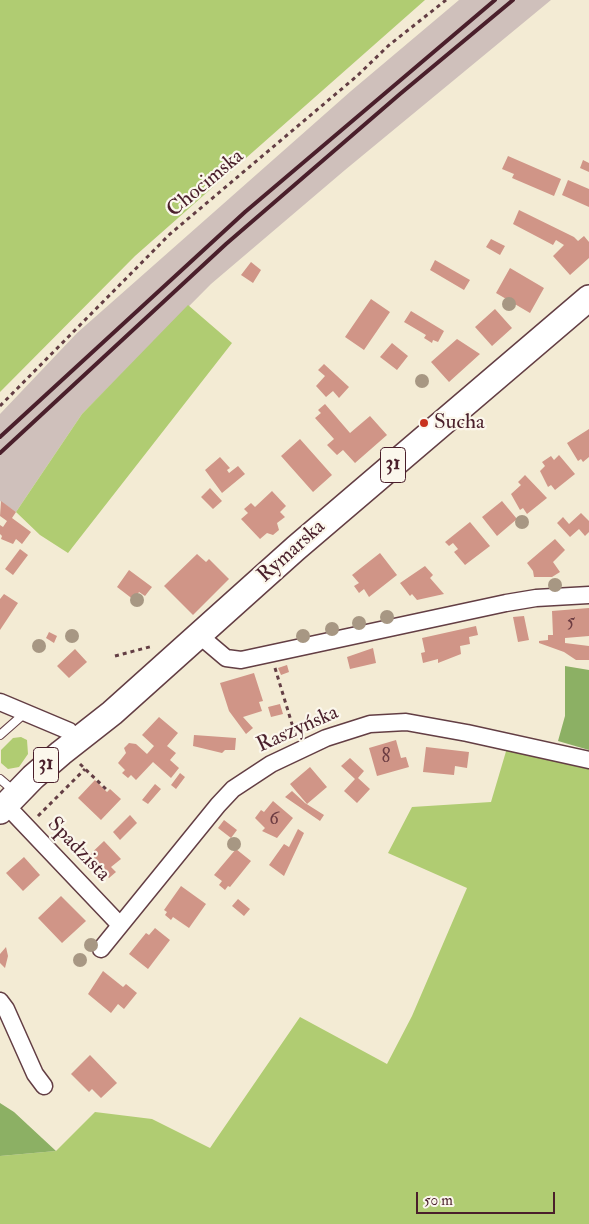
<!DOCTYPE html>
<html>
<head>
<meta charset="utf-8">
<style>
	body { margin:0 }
	#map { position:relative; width:589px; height:1224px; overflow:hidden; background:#f3ebd4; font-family:"IM FELL Double Pica",serif }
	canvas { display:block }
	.scale { position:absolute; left:416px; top:1192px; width:139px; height:22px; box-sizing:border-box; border:2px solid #4a1f2b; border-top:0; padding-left:6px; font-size:15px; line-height:18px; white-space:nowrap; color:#4a1f2b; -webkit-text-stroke:4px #fbf7ec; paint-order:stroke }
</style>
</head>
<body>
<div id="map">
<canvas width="589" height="1224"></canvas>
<div class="scale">50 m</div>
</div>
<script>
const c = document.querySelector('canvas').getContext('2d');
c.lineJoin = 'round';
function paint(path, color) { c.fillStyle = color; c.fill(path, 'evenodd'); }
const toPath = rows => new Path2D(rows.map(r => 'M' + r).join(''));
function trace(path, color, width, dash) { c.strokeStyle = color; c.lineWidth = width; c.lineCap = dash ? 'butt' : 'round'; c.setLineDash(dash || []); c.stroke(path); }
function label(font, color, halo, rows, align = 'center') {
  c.font = font + ' "IM FELL Double Pica",serif'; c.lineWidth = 4.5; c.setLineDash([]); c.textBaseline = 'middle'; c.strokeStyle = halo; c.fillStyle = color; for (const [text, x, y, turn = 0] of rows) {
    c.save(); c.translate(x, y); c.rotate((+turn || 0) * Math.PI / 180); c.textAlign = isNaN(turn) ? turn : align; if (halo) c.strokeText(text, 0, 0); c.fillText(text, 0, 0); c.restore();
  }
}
const industrial = toPath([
	[459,0,551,0,345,170,211,284,82,414,16,512,0,501,0,414,77,333,351,91]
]);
const green = toPath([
	[0,0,425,0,135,256,0,392],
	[188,305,232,343,68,553,40,535,16,512,82,414],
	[21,737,27,740,28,754,19,767,8,769,1,763,1,750,13,738],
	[507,748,589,767,589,1224,0,1224,0,1156,56,1151,95,1112,152,1119,210,1148,300,1017,387,1064,412,1016,467,888,388,853,412,807,491,802]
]);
const forest = toPath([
	[565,666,589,670,589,750,558,741,565,716],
	[0,1103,14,1112,56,1151,0,1156]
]);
const building = toPath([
	[508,156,561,179,554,196,512,178,514,174,502,169],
	[583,160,589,163,589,172,580,168],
	[568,180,589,189,589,207,562,195],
	[519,210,574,237,578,241,584,236,589,242,589,258,570,275,553,256,564,245,556,240,553,245,513,224],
	[491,239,505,246,500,255,486,247],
	[435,260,470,280,464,290,430,270],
	[251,262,261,270,253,283,241,275],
	[510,268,544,288,530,313,496,293],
	[371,299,390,312,364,350,345,337],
	[495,309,512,328,492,346,475,327],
	[411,311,444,331,438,342,433,340,432,343,424,338,426,335,404,322],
	[457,339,480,354,449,382,431,362],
	[392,343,408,356,397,370,380,357],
	[324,364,349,387,339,398,333,391,326,397,316,386,325,376,318,370],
	[325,404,350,433,370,416,387,435,355,463,343,450,337,455,327,445,334,439,315,418,321,413,318,410],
	[589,429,589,457,583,462,581,459,578,461,567,443],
	[300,439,332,475,313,492,281,456],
	[559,455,575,474,555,490,551,485,548,487,540,471,545,466,542,462,551,456,554,460],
	[220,457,230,468,227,470,229,473,238,466,245,474,222,493,205,470],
	[525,475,547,498,527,514,523,508,520,510,511,494,521,485,518,482],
	[210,488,222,501,213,509,201,497],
	[272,491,286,506,280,512,285,517,277,523,279,530,273,535,267,533,260,539,241,519,248,513,244,509,251,503,255,507],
	[1,501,16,512,12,518,31,532,22,544,16,539,13,544,1,539,2,536,0,534,0,525,3,527,7,521,0,516],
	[502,501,517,519,497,536,482,517],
	[581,513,589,521,589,532,585,536,579,529,570,537,557,523,563,517,569,524],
	[470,522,490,546,465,565,454,552,458,549,453,543,449,546,445,542],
	[555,539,565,550,553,562,560,572,552,577,534,577,533,571,527,563],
	[20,549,28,555,13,575,5,569],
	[380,553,397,575,369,597,364,589,359,593,354,586,359,583,352,575],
	[197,554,206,562,209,559,229,579,193,615,164,586],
	[425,566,433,575,430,578,444,594,417,600,412,594,410,596,400,583],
	[129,570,152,587,145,596,139,592,134,600,117,587],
	[4,594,18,603,0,630,0,599],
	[589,608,589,636,565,638,565,643,589,646,589,660,576,660,564,652,539,643,539,641,548,640,548,635,553,635,552,611],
	[524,616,529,640,518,642,513,617],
	[476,626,478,635,469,637,470,644,460,646,461,654,438,663,438,659,423,663,421,653,425,652,422,638],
	[49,632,57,636,54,643,46,638],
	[373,648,376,663,350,669,347,657],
	[75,649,87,662,69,678,57,666],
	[287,665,289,672,281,675,278,668],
	[254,673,263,701,259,702,262,711,243,717,253,728,246,734,229,711,220,683],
	[280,704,283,714,271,717,268,707],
	[159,717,178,733,167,746,176,753,170,760,179,768,171,778,153,762,136,780,131,775,128,778,122,773,125,770,118,763,126,753,124,748,129,743,136,744,147,754,154,746,142,735],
	[194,735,236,738,235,750,225,750,222,753,193,746],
	[396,740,401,758,406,757,409,767,377,776,369,748],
	[426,747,469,752,467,768,455,766,454,775,423,772],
	[350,758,364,771,358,778,370,789,357,803,344,791,355,779,341,766],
	[310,767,327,787,307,804,290,784],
	[180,773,185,777,176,789,171,785],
	[95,780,107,792,110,789,121,799,101,820,78,798],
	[155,784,161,789,148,804,142,800],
	[292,791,305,803,324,815,320,821,285,797],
	[273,801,293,818,277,838,262,831,265,828,255,818,261,810,264,812],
	[130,815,137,823,120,840,113,832],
	[224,820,237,830,231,838,218,828],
	[298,829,304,833,284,876,269,865,284,844,289,847],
	[104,841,121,859,111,867,116,872,109,878,105,874,100,878,83,861],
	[236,849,251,861,230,887,228,886,225,890,219,885,222,881,214,875],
	[24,857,40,875,23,891,6,873],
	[181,886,206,904,189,928,173,917,171,920,165,915,167,912,164,910],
	[61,896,86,921,62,943,38,918],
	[238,899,250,909,244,916,232,906],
	[155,928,170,940,148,969,129,954,146,933,149,935],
	[6,947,8,956,5,968,0,963,0,954],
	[103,971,123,987,126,984,137,993,124,1009,118,1004,111,1013,88,994],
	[90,1055,117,1083,101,1098,92,1089,89,1092,71,1074]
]);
const path = toPath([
	[0,406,170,234,357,76,388,46,446,0],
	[115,656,153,646],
	[275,668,295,734],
	[80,764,108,791],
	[38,816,85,769]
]);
const lane = toPath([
	[0,735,25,713],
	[0,779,14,791]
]);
const street = toPath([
	[200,636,226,658,241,660,506,603,536,598,589,595],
	[0,702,69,731,77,740],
	[6,805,120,925],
	[101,949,218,805,233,789,271,764,326,738,370,724,406,722,467,733,589,760],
	[0,1001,6,1009,35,1074,44,1086]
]);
const primary = toPath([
	[0,811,33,777,61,753,112,713,296,548,589,298]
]);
const rail = toPath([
	[0,437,245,212,495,0],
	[0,453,226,244,400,94,513,0]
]);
const trees = [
	[509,304],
	[422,381],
	[522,522],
	[555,585],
	[137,600],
	[387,617],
	[359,623],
	[332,629],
	[72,636],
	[303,636],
	[39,646],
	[234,844],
	[91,945],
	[80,960]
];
const markers = [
	[424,423,5,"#c8321e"]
];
const numberNames = [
	["5",571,623],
	["8",386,758],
	["6",274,820]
];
const shields = [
	[393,465,25],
	[46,765,25]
];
const shieldNames = [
	["31",393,465],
	["31",46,765]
];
const streetNames = [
	["Chocimska",206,184,-40],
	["Rymarska",292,552,-42],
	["Raszyńska",298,730,-24],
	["Spadzista",78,850,46]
];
const poiNames = [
	["Sucha",434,423]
];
paint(industrial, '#cfc0bb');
paint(green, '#b0cc72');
paint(forest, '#8cb064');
paint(building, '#d09587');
trace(lane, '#633e44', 10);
trace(street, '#633e44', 19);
trace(primary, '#633e44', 28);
trace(path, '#633e44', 3, [4, 4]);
trace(lane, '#fff', 8);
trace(street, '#fff', 16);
trace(primary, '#fff', 25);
trace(rail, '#4a1f2b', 4);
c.fillStyle = '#a79783';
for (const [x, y] of trees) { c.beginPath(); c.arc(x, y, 7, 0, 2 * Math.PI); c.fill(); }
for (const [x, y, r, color] of markers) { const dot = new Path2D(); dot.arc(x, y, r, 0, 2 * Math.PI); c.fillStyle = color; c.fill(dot); trace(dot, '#fbf7ec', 2); }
label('19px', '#6c3c42', null, numberNames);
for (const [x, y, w] of shields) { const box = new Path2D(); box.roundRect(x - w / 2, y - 17.5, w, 35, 4); c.fillStyle = '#fbf7ec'; c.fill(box); trace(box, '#4a1f2b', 1); }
label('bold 20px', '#4a1f2b', null, shieldNames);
label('21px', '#4a1f2b', '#fbf7ec', streetNames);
label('21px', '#4a1f2b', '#fbf7ec', poiNames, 'left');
</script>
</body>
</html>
